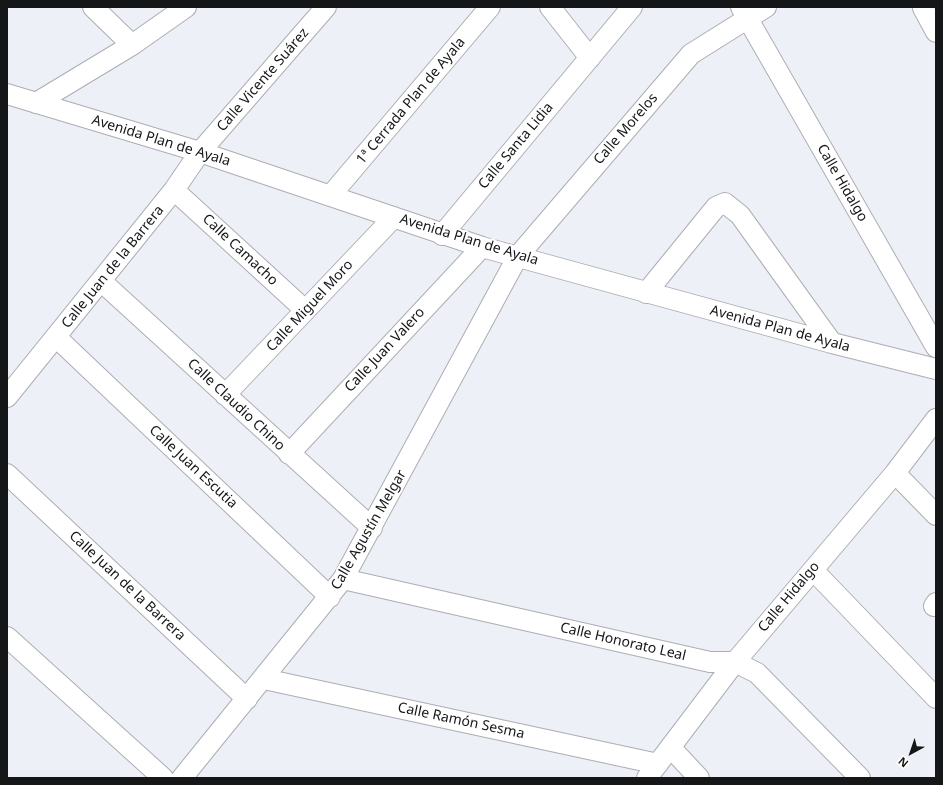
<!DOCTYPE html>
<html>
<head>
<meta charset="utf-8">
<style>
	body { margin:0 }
	#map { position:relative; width:943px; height:785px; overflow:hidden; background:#eef0f7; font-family:"Noto Sans",sans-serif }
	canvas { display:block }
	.frame { position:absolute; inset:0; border:8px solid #151618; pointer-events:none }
	.north { position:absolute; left:891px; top:733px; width:40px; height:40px; -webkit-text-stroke:3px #fff; paint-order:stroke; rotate:220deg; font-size:11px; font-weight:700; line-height:16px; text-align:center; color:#151618 }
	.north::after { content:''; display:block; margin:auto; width:14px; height:18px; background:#151618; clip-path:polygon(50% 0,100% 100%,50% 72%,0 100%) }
</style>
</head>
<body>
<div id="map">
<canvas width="943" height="785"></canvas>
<div class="frame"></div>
<div class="north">N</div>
</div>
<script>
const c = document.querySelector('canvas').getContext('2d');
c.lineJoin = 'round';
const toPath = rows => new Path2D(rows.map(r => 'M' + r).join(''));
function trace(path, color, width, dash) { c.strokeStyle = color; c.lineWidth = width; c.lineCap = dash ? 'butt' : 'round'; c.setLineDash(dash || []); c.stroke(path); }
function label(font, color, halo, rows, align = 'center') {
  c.font = font + ' "Noto Sans",sans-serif'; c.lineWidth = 4; c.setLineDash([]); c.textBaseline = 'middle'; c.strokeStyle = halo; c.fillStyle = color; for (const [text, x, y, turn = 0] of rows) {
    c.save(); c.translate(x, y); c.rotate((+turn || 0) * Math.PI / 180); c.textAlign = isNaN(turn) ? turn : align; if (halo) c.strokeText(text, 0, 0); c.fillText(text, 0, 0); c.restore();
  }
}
const street = toPath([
	[93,7,132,45],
	[550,7,590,58],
	[741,7,936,347],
	[923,8,936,32],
	[7,94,200,152,482,247,832,343,936,369],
	[36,103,132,45,186,7],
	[174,190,305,310],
	[331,195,490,7],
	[442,235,632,7],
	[101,281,372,528],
	[646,293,716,207,725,203,740,215,832,343],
	[56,337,330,597],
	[225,395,394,217],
	[7,397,174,190,200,152,326,7],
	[289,454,482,247],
	[895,473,936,515],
	[7,474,247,699],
	[813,570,936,698],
	[343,579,710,662,735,662,757,673,860,778],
	[934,606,936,603],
	[7,637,163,778],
	[264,679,658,764],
	[671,748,699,778],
	[182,778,343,579,518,256,691,54,766,7],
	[647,778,735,662,895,473,936,419]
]);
const streetNames = [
	["Calle Vicente Suárez",263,80,-49],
	["1ª Cerrada Plan de Ayala",411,101,-50],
	["Calle Morelos",626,129,-49],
	["Avenida Plan de Ayala",161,141,17],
	["Calle Santa Lidia",516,146,-50],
	["Calle Hidalgo",842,183,60],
	["Avenida Plan de Ayala",469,240,17],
	["Calle Camacho",240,250,43],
	["Calle Juan de la Barrera",113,267,-51],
	["Calle Miguel Moro",310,306,-47],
	["Avenida Plan de Ayala",780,329,15],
	["Calle Juan Valero",385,350,-47],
	["Calle Claudio Chino",236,405,43],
	["Calle Juan Escutia",193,467,43],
	["Calle Agustín Melgar",369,530,-60],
	["Calle Juan de la Barrera",127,586,43],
	["Calle Hidalgo",789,597,-50],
	["Calle Honorato Leal",623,642,13],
	["Calle Ramón Sesma",461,721,12]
];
trace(street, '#acaeb4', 22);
trace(street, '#fff', 20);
label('14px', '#151618', '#fff', streetNames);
</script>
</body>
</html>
